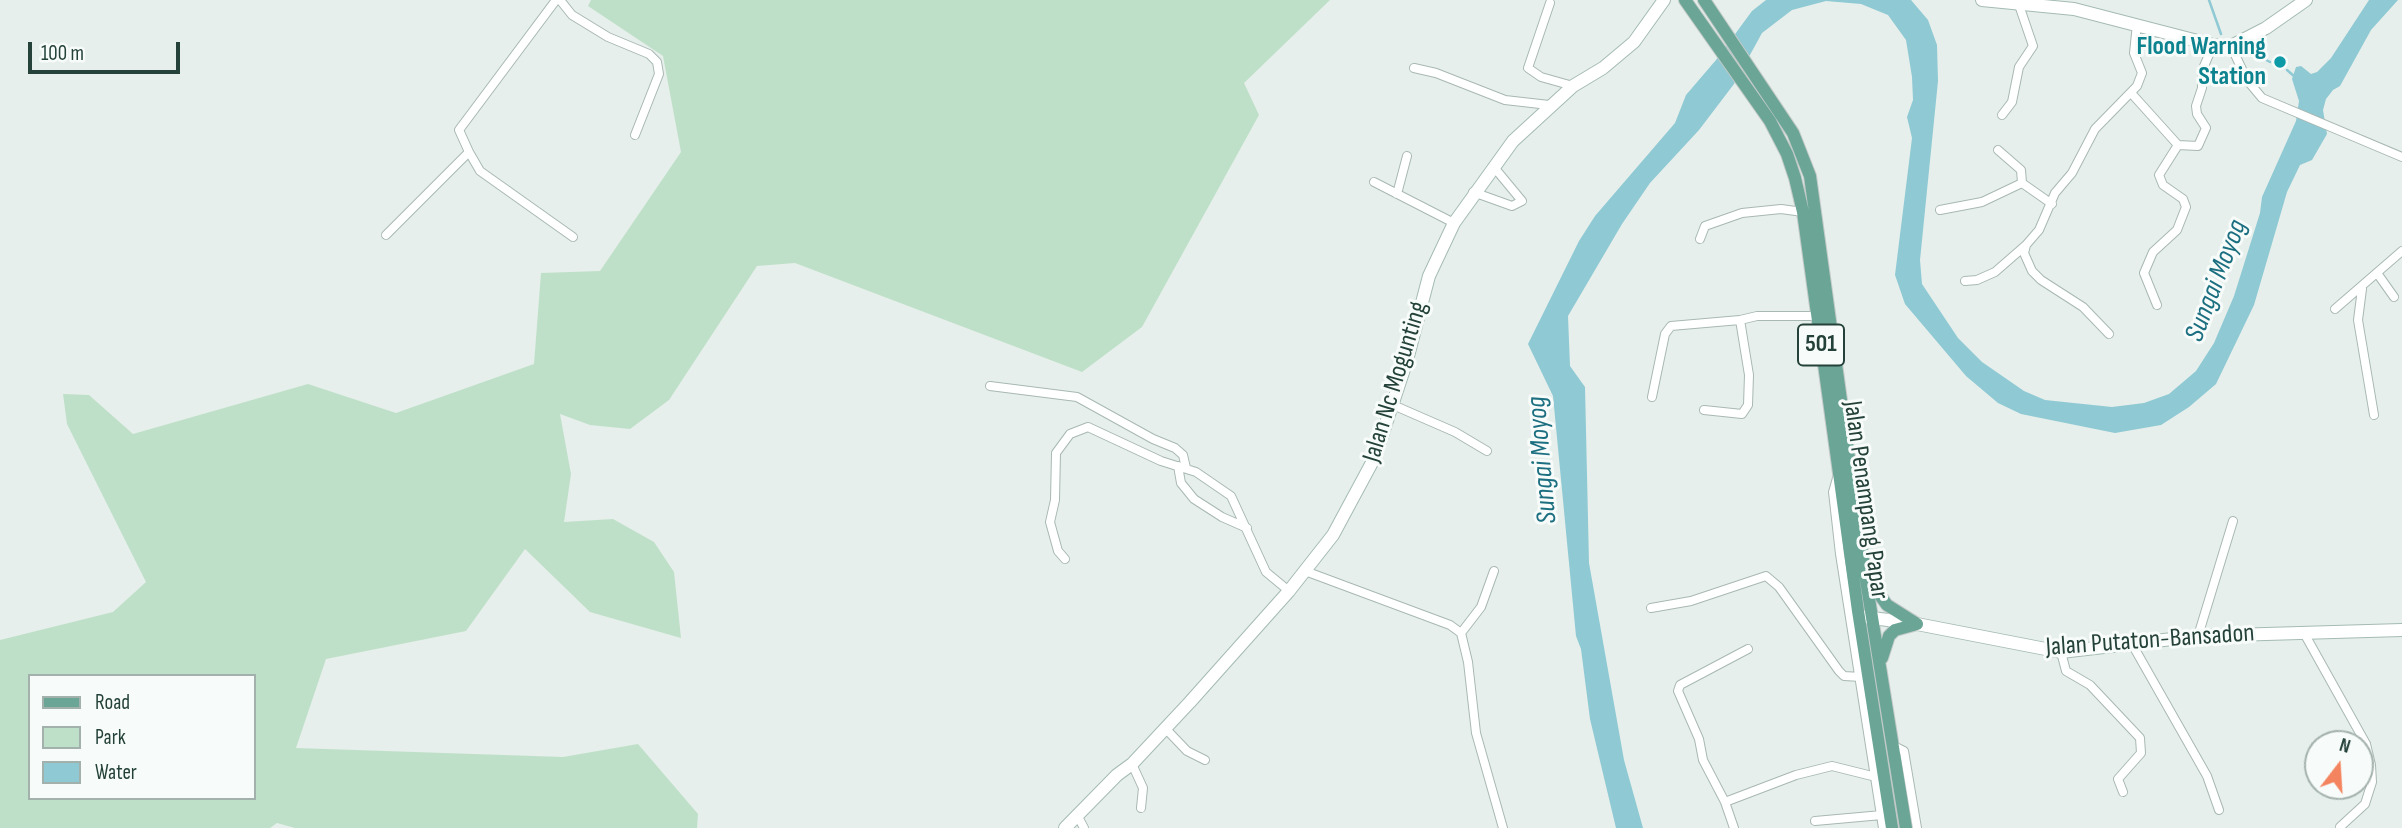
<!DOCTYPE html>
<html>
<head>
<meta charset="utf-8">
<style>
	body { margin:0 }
	#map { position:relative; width:2402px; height:828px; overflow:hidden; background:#e6efeb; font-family:"Sofia Sans Condensed",sans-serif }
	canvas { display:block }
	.legend { position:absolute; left:28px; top:674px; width:228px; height:126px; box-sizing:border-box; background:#f7fbf9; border:2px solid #a3b1ad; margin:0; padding:9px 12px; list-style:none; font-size:21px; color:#24423a }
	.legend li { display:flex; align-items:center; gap:14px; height:35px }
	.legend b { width:35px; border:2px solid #a3b1ad }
	.north { position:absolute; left:2304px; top:730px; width:70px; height:70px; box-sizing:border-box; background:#f7fbf9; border:2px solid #a3b1ad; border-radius:50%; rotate:17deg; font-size:19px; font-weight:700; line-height:28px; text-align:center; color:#24423a }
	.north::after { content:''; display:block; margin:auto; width:24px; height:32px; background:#f4845f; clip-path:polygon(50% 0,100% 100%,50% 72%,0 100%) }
	.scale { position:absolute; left:28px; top:42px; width:152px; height:32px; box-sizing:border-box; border:4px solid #24423a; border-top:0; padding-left:9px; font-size:21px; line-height:24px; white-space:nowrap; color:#24423a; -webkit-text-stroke:5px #f7fbf9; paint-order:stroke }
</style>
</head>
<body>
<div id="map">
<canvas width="2402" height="828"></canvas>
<ul class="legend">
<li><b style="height:9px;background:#6aa596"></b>Road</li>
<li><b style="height:19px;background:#bfe0c8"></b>Park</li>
<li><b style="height:19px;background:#8ec9d4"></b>Water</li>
</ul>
<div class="north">N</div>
<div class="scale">100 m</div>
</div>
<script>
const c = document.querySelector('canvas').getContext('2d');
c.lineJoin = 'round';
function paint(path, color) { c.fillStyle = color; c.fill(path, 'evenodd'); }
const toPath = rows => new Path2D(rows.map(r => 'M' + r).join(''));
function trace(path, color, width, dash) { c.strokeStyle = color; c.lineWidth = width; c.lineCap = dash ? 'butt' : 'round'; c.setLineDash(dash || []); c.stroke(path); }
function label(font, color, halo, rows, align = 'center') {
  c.font = font + ' "Sofia Sans Condensed",sans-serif'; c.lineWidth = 6; c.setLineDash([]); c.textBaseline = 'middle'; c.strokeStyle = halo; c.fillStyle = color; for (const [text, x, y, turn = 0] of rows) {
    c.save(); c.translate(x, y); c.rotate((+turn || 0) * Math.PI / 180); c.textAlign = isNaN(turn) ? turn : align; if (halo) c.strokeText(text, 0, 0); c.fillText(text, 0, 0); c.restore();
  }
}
const green = toPath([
	[591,0,1330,0,1244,83,1259,115,1142,327,1082,372,795,263,757,266,669,400,630,429,590,425,560,414,571,474,564,522,613,519,654,542,674,572,681,638,590,612,525,549,466,631,326,659,296,748,563,757,638,744,698,814,697,828,295,828,277,823,270,828,0,828,0,640,113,612,146,582,67,424,63,394,89,395,133,434,308,384,396,413,534,364,541,273,600,271,681,152,663,56,588,6],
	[30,676,254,676,254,798,30,798]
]);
const water = toPath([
	[1766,0,1911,0,1928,20,1937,45,1938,81,1920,260,1922,284,1958,338,1982,362,2024,391,2045,400,2112,407,2144,403,2169,394,2196,371,2214,343,2234,296,2260,213,2262,197,2296,121,2299,101,2292,79,2296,67,2301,66,2311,74,2317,72,2331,58,2369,0,2398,0,2371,30,2340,86,2333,90,2326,99,2323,110,2327,134,2312,160,2300,165,2287,192,2254,305,2216,384,2189,407,2161,425,2115,433,2021,414,1998,403,1966,376,1905,304,1895,275,1912,138,1907,117,1913,100,1912,77,1906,40,1888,15,1861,4,1826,1,1792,10,1762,33,1734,84,1699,130,1650,183,1622,224,1568,316,1570,366,1585,387,1589,563,1624,760,1643,828,1616,828,1590,719,1581,649,1576,636,1553,396,1528,344,1579,241,1595,216,1675,123,1686,95,1716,60,1752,11]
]);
const stream = toPath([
	[2209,0,2221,34],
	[2247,50,2270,62],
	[2287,70,2295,77]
]);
const street = toPath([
	[560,0,572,15,608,37,649,54,657,62,659,74,635,135],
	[1550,3,1528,68,1541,77,1573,86],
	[2231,46,2247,80,2262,98,2402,157],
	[1414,68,1436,73,1505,100,1549,105],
	[2132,94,2178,145,2198,146,2206,128,2197,114,2196,106,2202,88,2202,71,2213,45],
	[2002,115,2012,102,2019,67,2033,46,2019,5],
	[1998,150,2021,170,2022,183],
	[469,152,480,171,573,237],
	[1374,182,1454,223],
	[1473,192,1512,206,1522,201,1493,166],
	[1397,194,1407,156],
	[1940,210,1982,202,2022,183,2052,204],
	[386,235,469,152,459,130,556,0],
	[1700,239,1705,226,1742,213,1781,209,1803,212],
	[2377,273,2394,297],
	[1965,281,1977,280,1995,272,2026,245],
	[2362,289,2358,320,2374,415],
	[2157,305,2144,273,2153,252,2177,230,2186,207,2183,199,2163,185,2159,175,2178,145],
	[2335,309,2402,251],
	[2109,334,2083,307,2041,280,2032,271,2024,253,2026,245,2039,230,2055,193,2072,173,2095,129,2137,86,2142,73,2134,53,2137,24],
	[990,386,1077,397,1153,439,1175,448,1183,455,1186,468],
	[1652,397,1665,334,1671,326,1740,320],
	[1393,405,1455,432,1487,451],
	[1704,410,1742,414,1748,405,1749,375,1740,320,1757,316,1817,316],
	[1178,466,1181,483,1194,499,1222,517,1247,528],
	[1837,478,1833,492,1840,554,1883,828],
	[1065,559,1058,551,1050,522,1055,500,1056,453,1070,434,1088,427,1161,461,1196,472,1231,496,1266,572,1289,591],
	[1305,571,1450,625,1461,633,1468,662,1476,733,1503,828],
	[1651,608,1691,601,1766,576,1779,587,1839,671,1844,676,1861,677],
	[1461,633,1481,607,1494,571],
	[2304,633,2366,744,2371,765,2372,782,2365,804,2340,827],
	[2198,636,2233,521],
	[2132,644,2207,776,2219,810],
	[1748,649,1680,685,1678,691,1699,739,1703,760,1725,802,1796,775,1832,766,1876,777],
	[2061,652,2066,671,2090,685,2140,738,2141,753,2118,779,2123,792],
	[1165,728,1187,751,1205,760],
	[1894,746,1904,751,1917,828],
	[1132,764,1143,788,1141,808],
	[1725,802,1734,828],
	[1077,815,1084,828],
	[1815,821,1882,815]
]);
const secondary = toPath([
	[1982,0,2074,9,2213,45,2231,46,2266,28,2306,0],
	[1858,616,1917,624,2061,652,2198,636,2402,630],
	[1065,828,1117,775,1132,764,1190,702,1289,591,1333,535,1375,457,1407,360,1429,276,1454,223,1513,141,1573,86,1603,68,1634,42,1664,0]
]);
const primary = toPath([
	[1685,0,1770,121,1787,154,1795,178,1803,212,1858,611,1892,828],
	[1704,0,1793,133,1810,176,1865,574,1906,828],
	[1869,580,1887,605,1917,624],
	[1882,658,1889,636,1895,630,1917,624]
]);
const markers = [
	[2280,62,7,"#0f9aa8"]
];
const shields = [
	[1821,345,46]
];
const shieldNames = [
	["501",1821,345]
];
const cultureNames = [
	["Flood Warning",2266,47],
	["Station",2266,77]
];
const streetNames = [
	["Jalan Nc Mogunting",1396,382,-73],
	["Jalan Penampang Papar",1865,500,82],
	["Jalan Putaton-Bansadon",2150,641,-4]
];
const waterNames = [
	["Sungai Moyog",2217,281,-69],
	["Sungai Moyog",1543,460,-95]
];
paint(green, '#bfe0c8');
paint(water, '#8ec9d4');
trace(stream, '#8ec9d4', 2.5);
trace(street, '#a8b8b2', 10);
trace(secondary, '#a4bbb3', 14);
trace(primary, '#c2cac8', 14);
trace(street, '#fff', 8);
trace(secondary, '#fff', 12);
trace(primary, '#6aa596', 12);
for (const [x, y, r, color] of markers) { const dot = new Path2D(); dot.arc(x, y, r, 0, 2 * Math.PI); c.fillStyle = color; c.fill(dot); trace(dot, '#f7fbf9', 2.5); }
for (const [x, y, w] of shields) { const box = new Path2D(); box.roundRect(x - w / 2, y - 20.5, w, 41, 5); c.fillStyle = '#f7fbf9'; c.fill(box); trace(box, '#24423a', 2); }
label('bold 24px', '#24423a', null, shieldNames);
label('bold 26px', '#0d838f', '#f7fbf9', cultureNames, 'right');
label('26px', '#24423a', '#f7fbf9', streetNames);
label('italic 28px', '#1c6f80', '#f7fbf9', waterNames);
</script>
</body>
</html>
